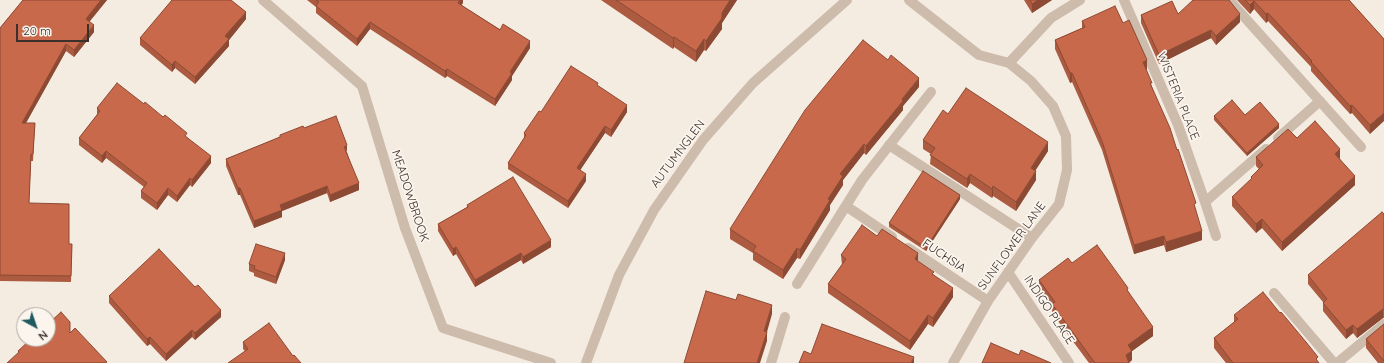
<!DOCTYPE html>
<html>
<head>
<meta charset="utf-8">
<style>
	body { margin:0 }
	#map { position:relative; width:1384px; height:363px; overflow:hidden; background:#f4ebe1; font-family:Quicksand,sans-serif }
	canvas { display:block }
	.north { position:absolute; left:16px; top:307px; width:40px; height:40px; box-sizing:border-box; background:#fbf5ee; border:1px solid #aea6a0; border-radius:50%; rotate:140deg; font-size:11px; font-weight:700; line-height:16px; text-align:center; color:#3b302b }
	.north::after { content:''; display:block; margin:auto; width:14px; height:18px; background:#1f5a5e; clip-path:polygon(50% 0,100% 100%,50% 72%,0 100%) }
	.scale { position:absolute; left:16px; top:24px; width:73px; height:18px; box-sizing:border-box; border:2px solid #3b302b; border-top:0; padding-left:5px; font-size:12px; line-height:14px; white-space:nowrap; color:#3b302b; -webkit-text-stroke:3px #fbf5ee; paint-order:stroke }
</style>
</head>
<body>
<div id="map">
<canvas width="1384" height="363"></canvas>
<div class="north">N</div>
<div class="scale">20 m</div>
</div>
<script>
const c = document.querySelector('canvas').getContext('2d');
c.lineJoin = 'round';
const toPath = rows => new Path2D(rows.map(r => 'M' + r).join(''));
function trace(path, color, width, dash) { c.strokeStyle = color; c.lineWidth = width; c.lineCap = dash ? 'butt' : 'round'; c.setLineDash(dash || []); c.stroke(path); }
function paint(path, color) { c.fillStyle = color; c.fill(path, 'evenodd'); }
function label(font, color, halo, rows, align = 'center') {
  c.font = font + ' Quicksand,sans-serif'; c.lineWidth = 3.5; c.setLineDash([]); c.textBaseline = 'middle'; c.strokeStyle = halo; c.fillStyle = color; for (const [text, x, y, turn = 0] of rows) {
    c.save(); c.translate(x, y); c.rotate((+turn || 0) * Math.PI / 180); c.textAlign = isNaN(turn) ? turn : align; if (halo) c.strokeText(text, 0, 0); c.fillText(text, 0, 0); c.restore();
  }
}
const minor = toPath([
	[263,0,362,86,405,228,443,328,551,363],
	[909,0,979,55,1009,63,1031,81,1053,106,1066,136,1067,170,1059,204,1032,238,988,301,953,363],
	[1124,0,1178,125,1205,202,1216,236],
	[1229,0,1361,147],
	[1009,63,1051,18,1080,0],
	[1278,138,1320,101],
	[889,145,1032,238],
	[1205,202,1266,149],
	[846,206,892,237],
	[908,248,988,301],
	[1008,272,1069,363],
	[797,284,862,180,931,92],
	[1274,293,1334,363],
	[586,363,619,275,654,210,703,140,753,83,847,0],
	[771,363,785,317],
	[1337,363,1384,324]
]);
const wall = toPath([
	[23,0,107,0,89,22,94,32,74,57,66,51,26,123,35,123,33,161,31,161,29,203,69,244,72,244,71,282,0,281,0,28],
	[307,0,463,0,463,3,461,5,530,48,512,76,512,80,495,106,447,76,445,78,370,29,357,46,316,13,316,7],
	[601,0,737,0,722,23,722,29,706,51,704,50,696,62,674,47,673,49],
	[1024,0,1052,0,1032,13],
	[1237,0,1349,0,1384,39,1370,134,1352,113,1350,114,1311,71,1311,67,1268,21,1266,23,1254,9,1250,14],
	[1178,14,1240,22,1216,45,1211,38,1159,64,1141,23,1141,15],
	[246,19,229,40,229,46,195,84,175,68,172,72,140,45,140,38],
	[1082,21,1123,23,1147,70,1146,70,1152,87,1196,211,1202,240,1166,252,1164,245,1134,254,1102,150,1072,82,1070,83,1055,49,1055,40,1082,28],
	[598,86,627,112,611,137,605,133,580,170,586,181,568,208,508,169,508,163,524,139,524,133,541,112],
	[919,87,903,106,903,110,866,155,864,153,843,180,843,185,830,205,830,210,800,259,797,258,783,279,753,260,753,253,730,239,730,229],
	[97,108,187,137,211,163,192,187,190,185,177,202,168,195,157,210,141,198,141,191,144,187,106,158,102,163,79,145,79,138,97,115],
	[1245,115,1279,128,1247,156,1214,120,1214,116],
	[304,128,347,152,359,190,330,202,327,193,282,211,282,217,254,228,240,195,238,195,226,166,226,159,280,137,280,135],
	[1297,138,1340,158,1340,159,1355,185,1282,251,1262,228,1256,233,1232,206,1232,197,1251,180,1251,177,1259,169,1256,166,1256,157],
	[923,140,1048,151,1035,171,1036,180,1016,211,993,196,992,198,970,183,967,188,930,164,931,154,923,149],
	[960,199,926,251,889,227,889,223],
	[467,205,551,247,523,264,521,260,475,287,456,254,453,256,438,231,438,224,467,207],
	[1384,214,1384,318,1383,318,1357,338,1353,333,1346,339,1323,311,1323,302,1308,284,1308,275],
	[877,236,918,261,934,275,953,297,933,327,928,324,910,350,828,293,828,284,842,265,841,255],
	[285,260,276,284,254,276,254,273,249,271,249,264],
	[1072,263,1128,291,1153,336,1132,351,1132,360,1129,363,1089,363,1052,313,1052,308,1039,289,1039,280],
	[109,296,221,317,195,340,192,337,166,361,150,344,147,346,109,303],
	[1234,315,1318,362,1319,363,1226,363,1214,348,1214,338,1234,322],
	[1384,324,1384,363,1378,363,1366,348,1366,339],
	[243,342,293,356,245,351,243,349]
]);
const shadedWall = toPath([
	[101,0,107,0,86,26,86,19],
	[460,0,463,0,463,3,458,10,458,3],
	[730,0,737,0,722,23,722,29,706,51,706,41,722,13],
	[1038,0,1052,0,1032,13,1032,4],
	[1254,1,1254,9,1250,14,1250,5],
	[246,12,246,19,229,40,229,46,195,84,195,77,225,36],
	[1268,13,1268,21,1266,23,1266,14],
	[1240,14,1240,22,1216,45,1216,36],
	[370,22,370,29,357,46,357,39],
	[94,25,94,32,74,57,74,50],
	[1211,30,1211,38,1159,64,1159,55],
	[674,37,674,47,673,49,673,38],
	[704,39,704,50,696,62,696,51],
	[530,41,530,48,512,76,512,80,495,106,495,99,510,72],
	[66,44,66,51,22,130,22,123],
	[1147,60,1147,70,1143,72,1143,62],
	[175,61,175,68,172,72,172,65],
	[447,69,447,76,445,78,445,71],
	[1070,73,1072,73,1072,82,1070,83],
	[919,78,919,87,903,106,903,110,866,155,866,146,902,99],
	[627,105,627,112,611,137,611,130],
	[1352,105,1352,113,1350,114,1350,106],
	[1384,113,1384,121,1370,134,1370,125],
	[1279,124,1279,128,1247,156,1247,153],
	[605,126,605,133,577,175,577,168],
	[1048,142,1048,151,1031,177,1031,168],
	[864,144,864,153,843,180,843,185,830,205,830,210,800,259,800,250,828,199,840,174],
	[347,145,347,152,344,147],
	[1340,149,1340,158,1335,163,1335,154],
	[106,151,106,158,102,163,102,156],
	[211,156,211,163,192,187,192,180],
	[1036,171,1036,180,1016,211,1016,202],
	[586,174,586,181,568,208,568,201],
	[970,174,970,183,967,188,967,179],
	[1355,176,1355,185,1282,251,1282,242],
	[190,178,190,185,177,202,177,196],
	[359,183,359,190,330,202,330,195],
	[327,186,327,193,282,211,282,217,254,228,254,221,280,205],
	[993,186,993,196,992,198,992,189],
	[168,188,168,195,157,210,157,203],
	[238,188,240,188,240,195,238,195],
	[960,195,960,199,926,251,926,248],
	[1262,219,1262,228,1256,233,1256,224],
	[1202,231,1202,240,1166,252,1166,242],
	[1164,236,1164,245,1134,254,1134,245],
	[551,240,551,247,523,264,523,257],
	[456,247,456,254,453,256,453,249],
	[797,248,797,258,783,279,783,270],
	[285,253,285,260,276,284,276,277],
	[521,253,521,260,475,287,475,280],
	[918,253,918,262,915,259],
	[953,288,953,297,933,327,933,318],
	[772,305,772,314,767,332,767,341,760,363,757,363,764,331],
	[1383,309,1383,318,1357,338,1357,329],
	[221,310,221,317,195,340,195,333],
	[928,315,928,324,910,350,910,341],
	[1353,325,1353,333,1346,339,1346,330],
	[1153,327,1153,336,1132,351,1132,360,1128,363,1126,355,1128,345],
	[192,330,192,337,166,361,166,354],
	[150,337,150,344,147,346,147,339],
	[914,357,914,363,911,363]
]);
const building = toPath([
	[23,0,101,0,86,19,94,25,74,50,66,44,22,123,35,123,33,154,31,154,29,203,69,204,69,244,72,244,71,276,0,275,0,28,23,0],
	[172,0,231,0,246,12,225,36,229,39,195,77,175,61,172,65,140,38,172,0],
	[316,0,460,0,458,3,500,30,503,24,530,41,510,72,512,73,495,99,447,69,445,71,370,22,357,39,316,6,319,2,316,0],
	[616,0,730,0,722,13,722,18,706,41,704,39,696,51,674,37,673,38,616,0],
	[1030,0,1038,0,1032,4,1030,0],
	[1193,0,1229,0,1240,14,1216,36,1211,30,1159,55,1141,15,1172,1,1178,14,1193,0],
	[1245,0,1349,0,1384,39,1384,113,1370,125,1352,105,1350,106,1311,62,1312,61,1268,13,1266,14,1254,1,1250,5,1245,0],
	[1115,6,1123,23,1129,20,1147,60,1143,62,1152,83,1150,83,1170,128,1177,150,1178,149,1196,203,1194,204,1202,231,1166,242,1164,236,1134,245,1102,141,1072,73,1070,73,1055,40,1085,27,1082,21,1115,6],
	[863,40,888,60,891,55,919,78,902,99,903,101,866,146,864,144,840,174,843,176,828,199,830,200,800,250,797,248,783,270,753,251,756,246,730,229,805,110,863,40],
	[571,66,598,83,597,85,627,105,611,130,605,126,577,168,586,174,568,201,508,163,526,135,524,133,539,111,541,112,571,66],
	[117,83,144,104,145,102,163,117,165,115,187,133,185,136,211,156,192,180,190,178,177,196,168,188,157,203,141,191,147,183,106,151,102,156,79,138,100,111,97,108,117,83],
	[966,88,1048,142,1031,168,1036,171,1016,202,993,186,992,189,970,174,967,179,930,155,935,148,923,140,943,110,948,114,966,88],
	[1232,100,1245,115,1260,102,1279,124,1247,153,1214,116,1232,100],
	[336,116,347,145,344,147,359,183,330,195,327,186,280,205,282,210,254,221,240,188,238,188,226,159,280,137,280,135,303,126,304,128,336,116],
	[1315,121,1340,149,1335,154,1355,176,1282,242,1262,219,1256,224,1232,197,1252,178,1251,177,1263,165,1256,157,1288,129,1297,138,1315,121],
	[923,171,960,195,926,248,889,223,923,171],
	[513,177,551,240,523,257,521,253,475,280,456,247,453,249,438,224,468,207,467,205,513,177],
	[1382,212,1384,214,1384,310,1383,309,1357,329,1353,325,1346,330,1323,303,1327,299,1308,275,1382,212],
	[862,225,877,236,882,229,918,253,915,259,934,272,932,274,953,288,933,318,928,315,910,341,828,284,846,259,841,255,862,225],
	[256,244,285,253,276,277,254,269,255,266,249,264,256,244],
	[1097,245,1128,288,1127,290,1153,327,1128,345,1132,351,1126,355,1129,363,1095,363,1052,304,1055,302,1039,280,1068,258,1072,263,1097,245],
	[159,249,195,287,198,285,221,310,195,333,192,330,166,354,150,337,147,339,109,296,159,249],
	[706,291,736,300,738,294,772,305,764,331,767,332,757,363,684,363,706,291],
	[1263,292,1280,313,1281,312,1306,342,1318,357,1316,359,1319,363,1233,363,1214,338,1238,319,1234,315,1263,292],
	[61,312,70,322,70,333,75,328,107,362,105,363,7,363,19,352,18,351,31,339,48,339,48,324,61,312],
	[269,323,293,356,294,355,301,363,228,363,248,349,243,342,269,323],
	[822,324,914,357,911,363,799,363,804,351,811,354,822,324],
	[1384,324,1384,361,1366,339,1384,324],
	[991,343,1019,355,1021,350,1051,363,982,363,991,343]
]);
const streetNames = [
	["WISTERIA PLACE",1178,96,68],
	["AUTUMNGLEN",678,154,-53],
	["MEADOWBROOK",410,196,72],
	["SUNFLOWER LANE",1012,246,-54],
	["FUCHSIA",944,256,34],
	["INDIGO PLACE",1049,310,56]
];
trace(minor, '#cdbbac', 10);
paint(wall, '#ac5a40');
paint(shadedWall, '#8c4a34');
paint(building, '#c8694b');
trace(building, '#8c4a34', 1);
label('12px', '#3b302b', '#fbf5ee', streetNames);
</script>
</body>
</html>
